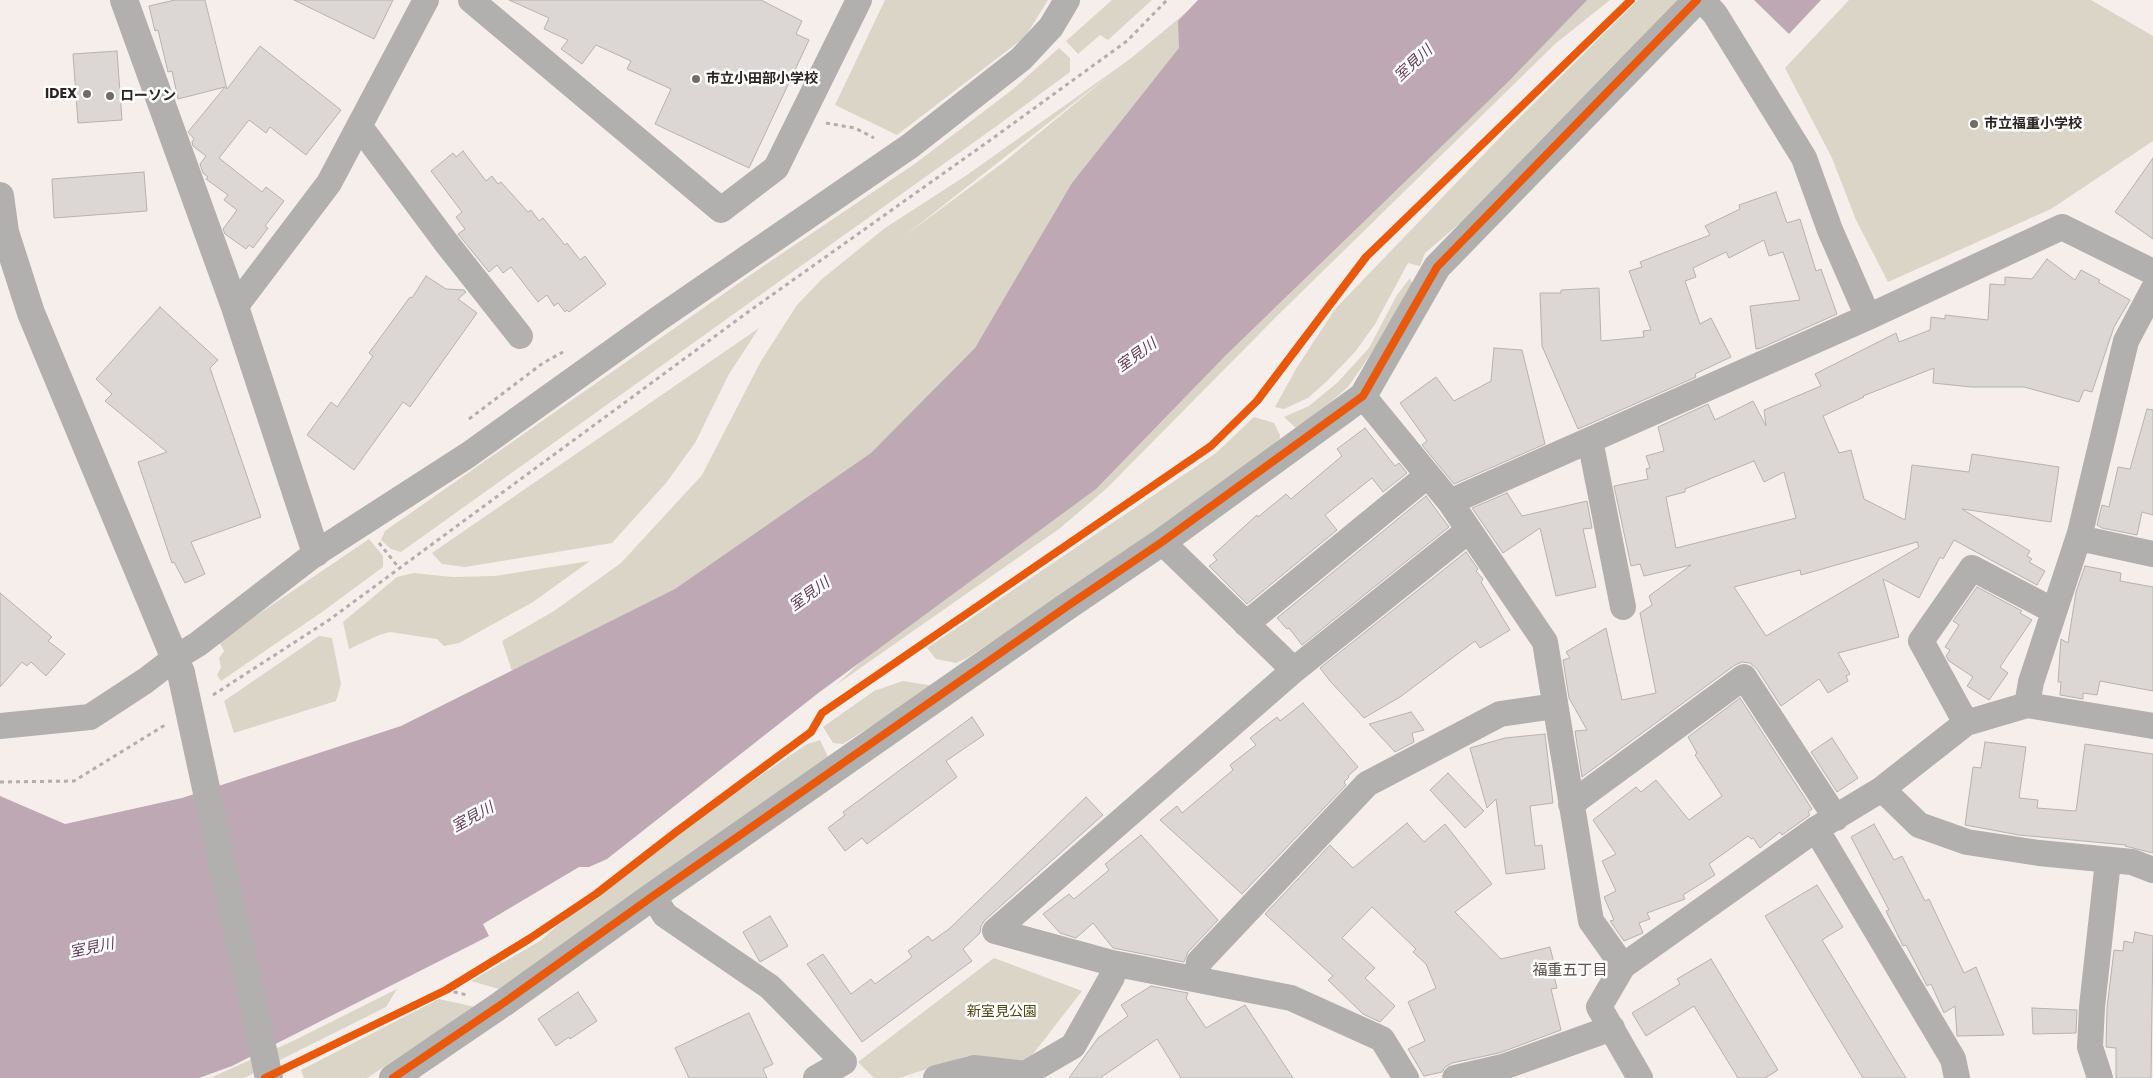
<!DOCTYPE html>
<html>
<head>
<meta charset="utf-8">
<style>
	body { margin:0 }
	canvas { display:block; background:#f5eeeb }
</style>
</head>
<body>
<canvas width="2153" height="1078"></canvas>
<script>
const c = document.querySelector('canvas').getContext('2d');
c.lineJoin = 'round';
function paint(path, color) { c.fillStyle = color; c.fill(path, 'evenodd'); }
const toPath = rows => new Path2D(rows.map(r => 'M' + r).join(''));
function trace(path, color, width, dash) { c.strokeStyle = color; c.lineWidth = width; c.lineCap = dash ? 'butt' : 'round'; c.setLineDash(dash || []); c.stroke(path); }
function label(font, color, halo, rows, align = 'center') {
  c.font = font + ' Poppins,"Noto Sans JP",sans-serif'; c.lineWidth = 5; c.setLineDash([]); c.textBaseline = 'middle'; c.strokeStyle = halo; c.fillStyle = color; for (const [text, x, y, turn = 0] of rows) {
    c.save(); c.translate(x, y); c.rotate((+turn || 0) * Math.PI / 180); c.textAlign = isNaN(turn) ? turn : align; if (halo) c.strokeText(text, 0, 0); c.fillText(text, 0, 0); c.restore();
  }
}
const green = toPath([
	[885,0,1048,0,1025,37,897,135,835,105],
	[1112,0,1152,0,1108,40,1100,35,1078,54,1066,41],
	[1201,0,1220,0,985,348,879,460,675,602,634,611,512,671,502,641,554,611,621,563,702,475,761,361,797,305,822,279,885,228,967,175,1130,59],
	[1112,73,1004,162,903,237],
	[1574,0,1610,0,1555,44,1277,316,1107,488,1059,529,836,685],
	[1638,0,1683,0,1628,57,1465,219,1425,253,1420,266,1408,263,1375,324,1355,352,1327,381,1308,398,1284,409,1275,407,1296,369,1335,309,1510,127],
	[1849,0,2091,0,2153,36,2153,141,2051,209,1888,282,1856,220,1832,158,1785,68],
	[1059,48,1070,58,1070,72,998,125,401,552,391,549,381,540,385,531,759,269,916,163,1012,90],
	[1410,278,1412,283,1373,351,1348,387,1298,430,1284,417,1309,406,1338,382,1369,348,1397,295],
	[759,328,729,374,695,443,666,483,612,543,465,567,442,564,432,553],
	[1254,417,1274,423,1280,435,1279,444,1033,615,967,658,956,663,936,659,927,648,1216,453],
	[369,539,383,556,383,567,322,612,221,681,217,675,221,667,219,658,224,651,219,641],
	[590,561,533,602,459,643,444,646,437,639,390,632,379,635,349,649,343,622,397,577,414,573,452,577,495,576],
	[319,636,332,638,341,684,336,701,234,733,224,701],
	[903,681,934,686,843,744,833,743,823,727,874,691],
	[820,740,828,757,677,862,595,923,499,989,471,981,540,941,570,915,600,897,614,881,719,804,807,744],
	[994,958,1082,991,1026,1063,967,1056,899,1078,874,1078,858,1062],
	[397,989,386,1007,244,1078,210,1078,295,1040],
	[439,999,475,1007,367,1078,304,1078,301,1070]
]);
const water = toPath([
	[1198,0,1587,0,1509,81,1225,356,1096,489,817,694,607,859,589,867,579,867,483,924,489,936,232,1066,199,1078,0,1078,0,796,65,824,182,798,401,726,675,589,871,453,975,348,1072,183,1179,48,1178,21],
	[1754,0,1821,0,1789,34]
]);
const building = toPath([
	[175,0,205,0,227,89,260,46,341,110,306,155,270,127,266,133,249,120,219,158,262,192,266,187,284,201,265,226,268,228,253,248,249,245,246,249,225,234,223,229,237,210,224,200,228,195,206,179,208,177,203,173,200,164,206,156,193,146,192,142,194,139,188,132,225,87,178,99,172,71,168,72,158,30,155,31,149,6,175,0],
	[294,0,393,0,374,39,294,0],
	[509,0,761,0,802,21,796,34,809,40,749,168,655,124,671,89,627,69,631,61,596,45,582,64,561,49,568,40,544,29,549,18,509,0],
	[117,51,122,120,78,123,73,54,117,51],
	[463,151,486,181,492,176,498,184,501,182,528,212,531,210,539,221,543,218,565,245,567,243,580,260,585,256,606,284,569,312,567,310,565,312,558,303,554,306,547,295,538,302,511,267,503,273,497,265,489,272,458,234,465,229,456,217,462,212,431,171,453,153,456,157,463,151],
	[2153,158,2153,239,2115,212,2153,158],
	[144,172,147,211,54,218,52,179,144,172],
	[1776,192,1787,223,1800,219,1816,271,1821,269,1837,314,1761,348,1756,349,1750,306,1800,300,1783,252,1769,256,1764,240,1729,258,1726,252,1693,268,1696,277,1685,281,1700,324,1711,318,1731,357,1695,374,1696,377,1578,429,1542,346,1540,293,1561,293,1561,290,1599,288,1601,341,1644,337,1643,331,1651,330,1629,271,1642,267,1640,262,1710,235,1705,226,1740,209,1739,205,1776,192],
	[2047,259,2075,280,2081,270,2100,280,2098,282,2130,300,2114,327,2092,392,2084,390,2079,402,2024,387,1971,387,1933,383,1934,368,1863,396,1864,397,1823,416,1839,453,1851,450,1864,499,1905,520,1912,465,1969,472,1972,454,2059,467,2051,522,1962,509,2030,551,2027,556,2032,559,2029,562,2045,571,2037,585,1954,540,1943,559,1940,557,1919,598,1883,579,1899,637,1838,653,1850,674,1846,676,1848,681,1828,693,1819,679,1781,706,1757,669,1750,663,1742,662,1735,665,1582,777,1575,731,1587,730,1569,698,1563,660,1570,658,1566,652,1606,628,1622,700,1656,693,1640,613,1652,605,1649,596,1691,565,1644,576,1640,564,1631,566,1614,486,1648,479,1646,469,1650,468,1646,456,1664,451,1658,427,1708,404,1715,420,1753,401,1766,426,1764,410,1821,386,1815,374,1896,333,1899,342,1930,330,1931,317,1945,319,1945,315,1988,320,1990,284,2005,285,2005,277,2032,279,2047,259],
	[1754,461,1764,482,1784,472,1796,518,1676,548,1666,497,1685,492,1685,489,1754,461],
	[1917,542,1919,547,1766,636,1734,587,1800,570,1801,575,1917,542],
	[426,276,446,289,464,290,466,292,458,299,477,313,410,407,403,402,354,470,307,435,331,402,337,407,373,356,369,353,410,297,412,298,426,276],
	[160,307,218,360,210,368,261,517,191,542,205,574,185,583,174,562,172,563,138,462,167,452,105,401,112,394,96,379,160,307],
	[1494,348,1522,350,1545,444,1454,484,1422,445,1427,441,1400,403,1436,377,1454,401,1491,381,1494,348],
	[2147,409,2153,410,2153,515,2142,512,2137,535,2102,528,2097,525,2102,505,2109,507,2118,467,2130,469,2147,409],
	[1365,428,1395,466,1399,463,1407,473,1383,492,1372,478,1325,515,1337,530,1247,604,1209,566,1217,560,1213,555,1257,515,1258,517,1286,494,1291,499,1342,456,1337,449,1365,428],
	[1507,493,1522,516,1587,501,1592,528,1583,529,1596,587,1556,596,1540,528,1503,553,1472,508,1507,493],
	[1426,496,1449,527,1302,645,1289,628,1287,629,1277,618,1426,496],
	[1466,552,1478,569,1476,571,1483,579,1481,582,1510,630,1480,648,1475,641,1400,697,1364,718,1330,681,1320,668,1466,552],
	[2085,566,2121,573,2120,581,2153,587,2153,691,2100,681,2097,695,2083,693,2083,699,2060,695,2061,682,2058,682,2061,639,2068,643,2076,592,2085,566],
	[1977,587,2022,611,2020,613,2032,620,2000,667,2008,673,1989,700,1967,686,1973,677,1949,661,1946,656,1950,650,1945,647,1959,625,1953,621,1977,587],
	[0,593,52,637,48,641,65,654,46,676,31,662,27,666,22,662,0,687,0,593],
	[1740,698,1812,809,1808,812,1810,815,1782,835,1780,832,1760,848,1753,838,1751,839,1748,836,1709,864,1715,875,1683,895,1685,899,1647,913,1650,919,1639,923,1643,933,1624,941,1610,921,1614,920,1604,897,1616,891,1602,861,1616,854,1593,820,1636,787,1641,792,1656,780,1689,820,1722,796,1695,755,1697,753,1688,737,1740,698],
	[1303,703,1358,767,1348,776,1349,777,1344,782,1346,785,1242,894,1160,820,1177,806,1182,813,1233,770,1230,765,1256,745,1250,738,1277,717,1280,721,1303,703],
	[1411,712,1424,730,1412,733,1414,742,1395,752,1369,724,1411,712],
	[972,717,984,735,946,761,957,777,867,844,862,838,845,851,828,828,845,815,843,812,972,717],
	[1545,734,1553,803,1530,806,1535,846,1542,845,1545,869,1506,874,1496,799,1487,808,1470,748,1505,738,1545,734],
	[1832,738,1858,778,1837,792,1811,752,1832,738],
	[1985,742,2026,747,2019,798,2038,800,2037,808,2076,811,2085,744,2153,754,2153,853,2125,846,2126,845,2019,835,1965,825,1973,767,1981,768,1985,742],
	[1448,773,1484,811,1465,828,1430,790,1448,773],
	[1086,797,1103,815,985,920,981,926,980,933,963,949,972,961,862,1042,807,964,823,954,851,994,871,979,875,984,912,957,908,951,928,936,932,941,949,929,1086,797],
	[1407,823,1424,842,1445,824,1492,884,1455,912,1501,959,1550,947,1557,976,1554,976,1557,988,1551,989,1561,1030,1499,1053,1452,1063,1445,1067,1442,1072,1424,1076,1408,1049,1425,1041,1408,1002,1436,988,1426,964,1413,952,1416,949,1372,907,1342,938,1375,968,1365,978,1395,1006,1380,1022,1363,1014,1328,980,1333,976,1265,914,1330,845,1353,868,1407,823],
	[1874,824,1894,860,1902,856,1925,901,1929,899,1964,973,1976,967,2004,1035,1957,1036,1955,1006,1944,1013,1931,984,1927,986,1906,945,1903,946,1886,911,1889,910,1851,837,1874,824],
	[1141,835,1218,920,1188,952,1184,962,1113,948,1093,923,1076,938,1060,933,1043,914,1069,894,1074,899,1109,870,1105,864,1141,835],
	[1817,885,1843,927,1822,940,1906,1078,1863,1078,1765,916,1817,885],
	[770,916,788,946,760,962,743,932,770,916],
	[2135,932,2153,936,2151,1078,2116,1078,2116,1048,2106,1047,2107,1008,2114,950,2123,951,2124,941,2133,943,2135,932],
	[1711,959,1778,1070,1765,1078,1738,1078,1694,1006,1646,1036,1632,1013,1680,984,1677,979,1711,959],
	[1151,986,1188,993,1186,998,1206,1028,1245,1005,1293,1078,1181,1078,1157,1039,1100,1078,1069,1078,1098,1038,1128,1016,1121,1005,1151,986],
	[578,992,597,1021,570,1039,569,1037,556,1046,538,1019,578,992],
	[2032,1008,2077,1010,2076,1033,2033,1034,2032,1008],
	[749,1013,773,1064,763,1069,767,1078,689,1078,675,1048,749,1013]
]);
const path = toPath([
	[826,123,855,128,874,138],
	[469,419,543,363,563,352],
	[379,543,399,568],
	[213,695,329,620,748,312,989,141,1127,41,1167,0],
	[0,782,74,781,165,725],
	[446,990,467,995],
	[292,1065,446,990,529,939,596,894,676,832,811,732,822,713,1211,446,1257,401,1366,257,1631,0]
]);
const minor = toPath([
	[471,0,721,210,776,168,859,0],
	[1702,0,1715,14,1804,158,1830,230,1868,317],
	[360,127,448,245,520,336],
	[235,307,329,183,426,0],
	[1363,396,1450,502,1868,317,2062,227,2153,272],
	[1590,440,1623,607],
	[1450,502,1545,642,1591,921,1623,966],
	[2079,538,2153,554],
	[1162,542,1294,670,1469,530],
	[1246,624,1428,475],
	[2027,705,2031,682,2080,533,2126,341,2153,290],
	[1966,723,1921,641,1972,568,2054,611],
	[0,726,90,717,145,681,175,658,198,644,316,553,468,455,658,319,910,146,1021,59,1051,27,1067,0],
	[1882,789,1919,825,1967,842,2039,853,2132,862,2153,870],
	[1571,804,1744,677,1836,818],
	[1816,829,1953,1059,1957,1078],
	[653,896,665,915,770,987,844,1062,816,1078],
	[1112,963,995,931,1294,670],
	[1196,979,1199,962,1367,784,1500,714,1555,706],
	[936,1078,974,1068,1025,1074,1073,1046,1112,977,1112,963,1291,998,1382,1039,1406,1078],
	[1455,1078,1503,1067,1612,1028],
	[1640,1078,1599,1007,1623,966,1816,829,1882,789,1966,723,2027,705,2153,726],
	[2100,1078,2090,1047,2092,1007,2108,861]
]);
const tertiary = toPath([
	[124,0,235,307,316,553],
	[0,196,5,232,31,313,181,673],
	[393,1078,502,1004,653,896,1069,605,1162,542,1363,396,1437,267,1697,0]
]);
const tertiaryBridge = toPath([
	[181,673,269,1078]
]);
const cycleway = toPath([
	[265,1078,446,990,529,939,596,894,676,832,811,732,822,713,1211,446,1257,401,1366,257,1631,0],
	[393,1078,502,1004,653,896,1069,605,1162,542,1363,396,1437,267,1697,0]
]);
const markers = [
	[696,79,5,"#716b69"],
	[87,94,5,"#716b69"],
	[110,96,5,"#716b69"],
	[1974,124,5,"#716b69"]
];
const poiNames = [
	["市立小田部小学校",706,79],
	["IDEX",77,94,"right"],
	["ローソン",120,96],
	["市立福重小学校",1984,124]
];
const parkNames = [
	["新室見公園",1002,1012]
];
const waterNames = [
	["室見川",1414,64,-43],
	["室見川",1137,356,-36],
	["室見川",810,595,-36],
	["室見川",473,818,-29],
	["室見川",92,949,-12]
];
const neighbourhoodNames = [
	["福重五丁目",1570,971]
];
paint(green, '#dad5c6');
paint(water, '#bea8b4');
paint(building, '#dcd7d4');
trace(building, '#b7b2af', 1);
trace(path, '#b1aead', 3, [4, 4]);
trace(minor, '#b2afaf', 26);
trace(tertiary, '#b2afaf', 28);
trace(tertiaryBridge, '#b2afaf', 28);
trace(cycleway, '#e8590c', 8);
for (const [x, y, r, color] of markers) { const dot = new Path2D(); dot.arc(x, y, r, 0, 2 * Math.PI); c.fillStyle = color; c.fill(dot); trace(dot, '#fff', 2); }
label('bold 14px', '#2a2523', '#fff', poiNames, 'left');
label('14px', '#4d4610', '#fff', parkNames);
label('italic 15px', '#653a56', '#fff', waterNames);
label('15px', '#5b504c', '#fff', neighbourhoodNames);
</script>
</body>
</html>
